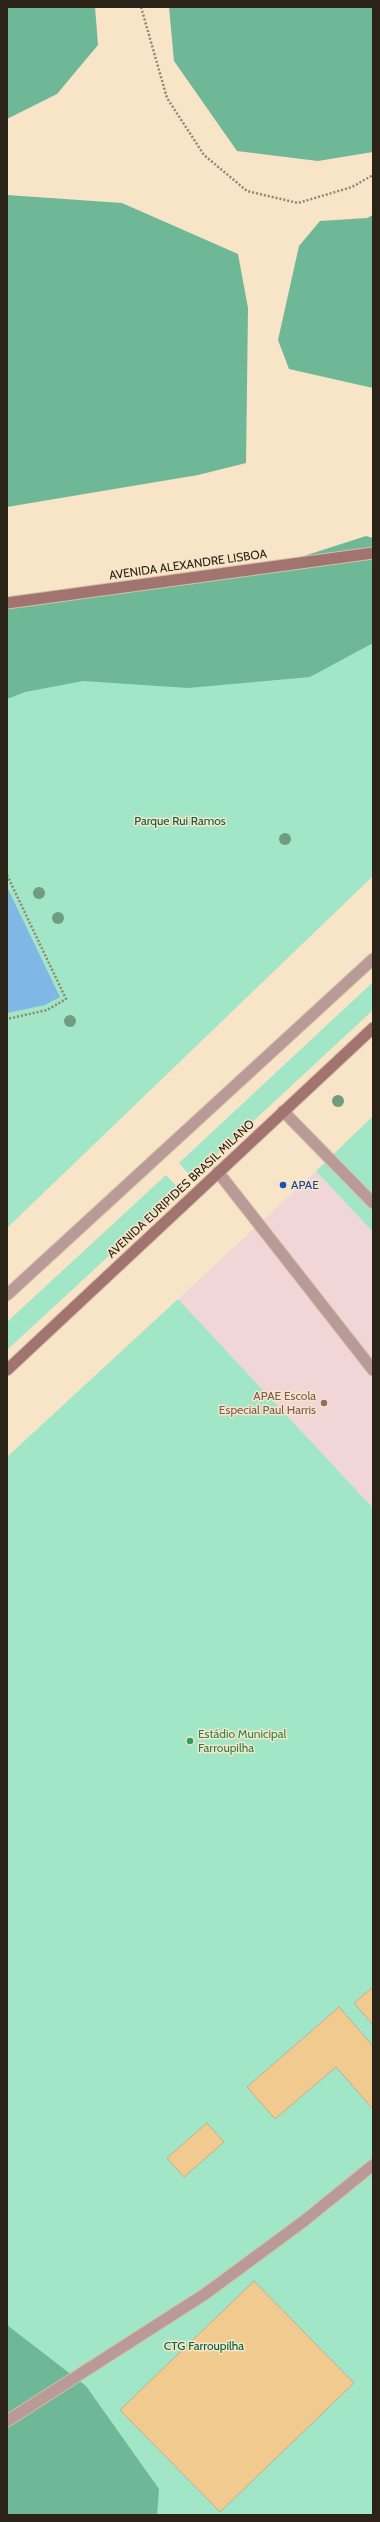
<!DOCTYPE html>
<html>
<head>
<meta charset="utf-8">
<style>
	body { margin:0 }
	#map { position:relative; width:380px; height:2522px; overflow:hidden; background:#f8e4c7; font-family:Cabin,sans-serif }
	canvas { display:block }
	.frame { position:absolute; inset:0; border:8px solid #2b2318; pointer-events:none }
</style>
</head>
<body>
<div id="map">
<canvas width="380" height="2522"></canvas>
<div class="frame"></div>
</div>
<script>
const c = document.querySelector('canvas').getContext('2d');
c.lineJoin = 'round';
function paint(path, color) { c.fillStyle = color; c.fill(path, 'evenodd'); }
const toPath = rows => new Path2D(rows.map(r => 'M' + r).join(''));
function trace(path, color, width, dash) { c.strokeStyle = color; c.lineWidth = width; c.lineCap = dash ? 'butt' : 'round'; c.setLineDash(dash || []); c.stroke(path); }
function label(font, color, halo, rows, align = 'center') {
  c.font = font + ' Cabin,sans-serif'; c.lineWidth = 3; c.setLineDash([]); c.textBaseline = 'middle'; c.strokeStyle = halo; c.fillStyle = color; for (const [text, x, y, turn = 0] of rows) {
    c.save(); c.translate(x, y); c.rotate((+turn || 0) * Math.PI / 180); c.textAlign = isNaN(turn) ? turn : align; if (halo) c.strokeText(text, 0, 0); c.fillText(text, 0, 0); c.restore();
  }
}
const education = toPath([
	[316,1171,373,1232,373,1508,178,1299]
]);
const green = toPath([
	[373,618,373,876,7,1228,7,671],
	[373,982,373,1010,192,1178,179,1163],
	[373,1116,373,1232,316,1171],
	[166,1175,180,1190,7,1350,7,1322],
	[178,1299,373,1508,373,2515,7,2515,7,1457]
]);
const forest = toPath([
	[7,7,95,7,98,45,57,94,7,119],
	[169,7,373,7,373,152,318,161,237,151,174,61],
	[7,195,122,203,238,254,248,308,246,463,198,475,7,507],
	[373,215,373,388,289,369,278,340,299,246,320,221,367,218],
	[366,536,373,538,373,643,310,677,188,688,83,681,25,692,7,699,7,604,276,565],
	[7,2325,86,2386,159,2489,157,2515,7,2515]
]);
const water = toPath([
	[7,887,60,997,45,1005,7,1013]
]);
const building = toPath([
	[373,1987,373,2025,354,2003,373,1987],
	[339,2007,373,2046,373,2109,336,2067,275,2119,247,2087,339,2007],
	[207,2123,224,2142,184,2177,167,2158,207,2123],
	[254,2281,354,2383,220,2512,120,2410,254,2281]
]);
const path = toPath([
	[141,7,167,98,204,155,247,191,298,203,352,187,373,175],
	[7,875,66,999,47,1010,7,1019]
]);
const service = toPath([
	[283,1111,373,1203],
	[218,1172,373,1370],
	[7,2421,205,2294,304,2221,373,2165]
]);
const tertiary = toPath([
	[7,1295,373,959]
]);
const secondary = toPath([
	[7,603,373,553],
	[7,1370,373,1028]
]);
const trees = [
	[285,839],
	[39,893],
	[58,918],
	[70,1021],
	[338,1101]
];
const markers = [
	[283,1185,4,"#1a4fb4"],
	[324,1403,4,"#8d6e63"],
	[190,1741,4,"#2e9e5b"]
];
const streetNames = [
	["AVENIDA ALEXANDRE LISBOA",188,565,-8],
	["AVENIDA EURIPIDES BRASIL MILANO",181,1189,-43]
];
const parkNames = [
	["Parque Rui Ramos",180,821],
	["CTG Farroupilha",204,2346]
];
const transitNames = [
	["APAE",291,1185]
];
const educationNames = [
	["APAE Escola",316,1396],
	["Especial Paul Harris",316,1410]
];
const leisureNames = [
	["Estádio Municipal",198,1734],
	["Farroupilha",198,1748]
];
paint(education, '#f1d6d8');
paint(green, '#a1e6c7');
paint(forest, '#6eb797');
paint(water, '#80b8e5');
paint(building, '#f1ca90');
trace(building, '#c1ae92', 1);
trace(service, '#d3c1a8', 13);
trace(tertiary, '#d3c1a8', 13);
trace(secondary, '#d3c1a8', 13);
trace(path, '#938571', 2.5, [2, 2]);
trace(service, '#ba9a97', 11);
trace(tertiary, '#ba9a97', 11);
trace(secondary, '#a27470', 11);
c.fillStyle = '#709c80';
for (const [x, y] of trees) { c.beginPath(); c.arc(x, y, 6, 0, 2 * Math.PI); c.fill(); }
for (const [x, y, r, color] of markers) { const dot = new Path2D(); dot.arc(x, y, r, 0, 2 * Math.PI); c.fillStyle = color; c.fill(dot); trace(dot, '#f8e4c7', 1.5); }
label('12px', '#2b2318', '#f8e4c7', streetNames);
label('12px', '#006245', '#f8e4c7', parkNames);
label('12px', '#164399', '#f8e4c7', transitNames, 'left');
label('12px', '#785e54', '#f8e4c7', educationNames, 'right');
label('12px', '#27864d', '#f8e4c7', leisureNames, 'left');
</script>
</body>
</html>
